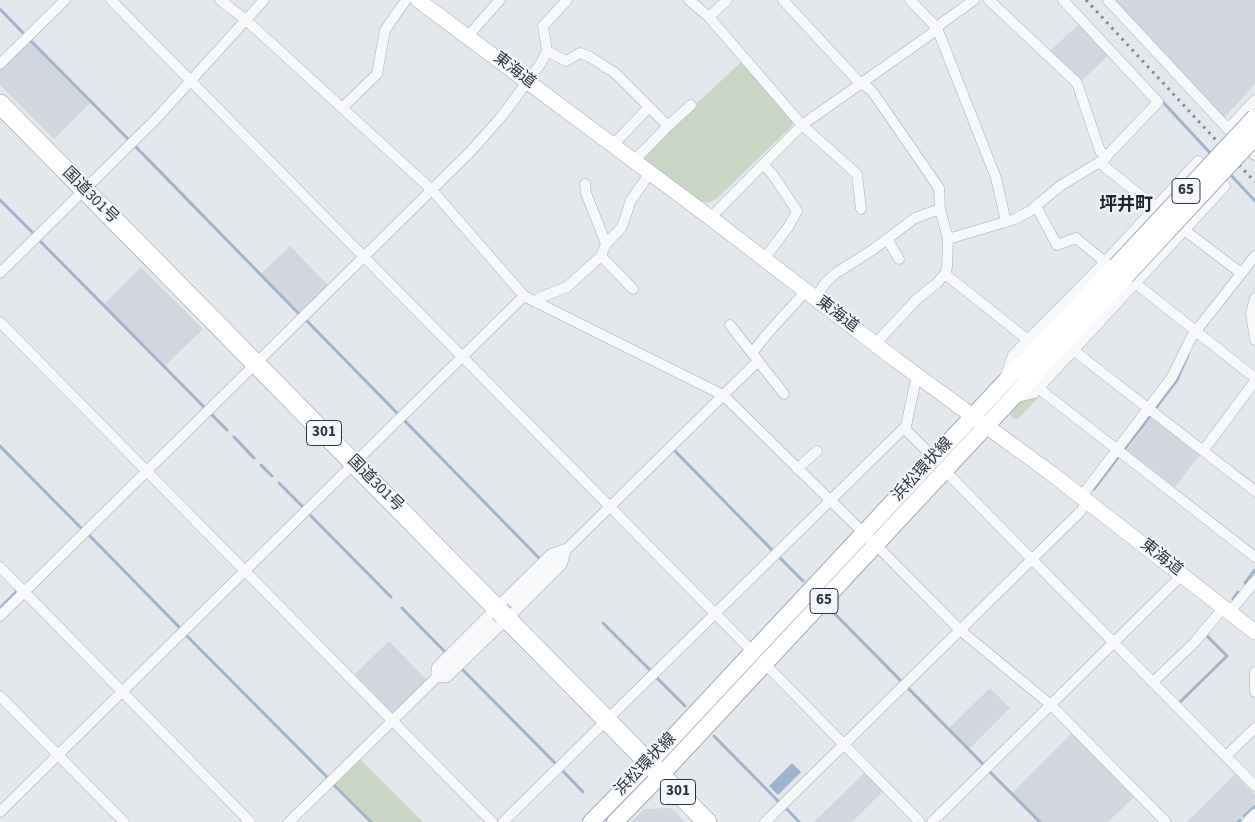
<!DOCTYPE html>
<html>
<head>
<meta charset="utf-8">
<style>
	body { margin:0 }
	canvas { display:block; background:#e4e7ec }
</style>
</head>
<body>
<canvas width="1255" height="822"></canvas>
<script>
const c = document.querySelector('canvas').getContext('2d');
c.lineJoin = 'round';
function paint(path, color) { c.fillStyle = color; c.fill(path, 'evenodd'); }
const toPath = rows => new Path2D(rows.map(r => 'M' + r).join(''));
function trace(path, color, width, dash) { c.strokeStyle = color; c.lineWidth = width; c.lineCap = dash ? 'butt' : 'round'; c.setLineDash(dash || []); c.stroke(path); }
function label(font, color, halo, rows, align = 'center') {
  c.font = font + ' "Source Sans 3","Noto Sans JP",sans-serif'; c.lineWidth = 4; c.setLineDash([]); c.textBaseline = 'middle'; c.strokeStyle = halo; c.fillStyle = color; for (const [text, x, y, turn = 0] of rows) {
    c.save(); c.translate(x, y); c.rotate((+turn || 0) * Math.PI / 180); c.textAlign = isNaN(turn) ? turn : align; if (halo) c.strokeText(text, 0, 0); c.fillText(text, 0, 0); c.restore();
  }
}
const built = toPath([
	[1111,0,1255,0,1255,84,1222,120,1187,80,1182,71,1162,55],
	[1080,23,1109,55,1080,82,1049,52],
	[29,40,90,103,54,139,0,85,0,68],
	[290,246,329,286,301,314,261,274],
	[141,267,203,329,165,366,104,304],
	[1153,416,1201,453,1175,487,1127,450],
	[389,641,427,680,392,715,353,676],
	[990,688,1010,708,969,749,949,728],
	[1072,733,1134,797,1108,822,1041,822,1012,793],
	[866,771,884,790,852,822,814,822],
	[1235,774,1255,795,1255,803,1236,822,1187,822],
	[671,808,685,822,631,822,644,809]
]);
const green = toPath([
	[740,63,744,63,793,122,791,127,715,200,708,203,701,202,645,161,644,158,645,152],
	[1040,396,1017,420,1009,415,1020,401],
	[360,759,423,822,372,822,335,784]
]);
const water = toPath([
	[792,763,801,772,778,795,769,786]
]);
const stream = toPath([
	[0,9,25,35],
	[29,39,128,139],
	[1161,100,1212,155],
	[136,147,300,315],
	[1228,172,1255,201],
	[0,200,33,233],
	[40,241,205,408],
	[306,320,399,415],
	[1155,409,1177,380,1188,355],
	[211,414,227,430],
	[403,419,540,559],
	[234,437,254,458],
	[0,446,82,529],
	[674,450,773,551],
	[1123,451,1151,415],
	[261,465,272,476],
	[279,483,304,508],
	[1094,489,1119,456],
	[308,513,391,597],
	[89,535,181,629],
	[778,556,803,581],
	[1245,583,1255,570],
	[1233,599,1238,592],
	[0,608,17,591,16,590],
	[402,608,446,653],
	[831,610,902,682],
	[603,623,651,671],
	[185,634,328,778],
	[462,669,556,764],
	[656,677,685,706],
	[908,688,984,765],
	[1179,703,1227,656,1206,635,1208,633],
	[714,736,780,803],
	[562,770,583,792],
	[990,772,1040,822],
	[333,784,371,822],
	[785,807,799,822],
	[1244,816,1255,806],
	[1238,822,1240,820]
]);
const street = toPath([
	[111,0,753,652],
	[220,0,246,20,432,190,524,296,723,395,883,552,960,630,1051,705,1166,822],
	[689,0,709,17,802,125,857,174,861,209],
	[783,0,856,79,872,91,939,188,940,209,948,239,947,267,945,274,937,283,917,299,875,344],
	[910,0,937,28,996,178,1006,222],
	[989,0,1077,83,1100,151,1107,157],
	[1108,0,1228,129,1255,155],
	[709,17,727,0],
	[467,37,500,0],
	[547,51,566,61,580,53,590,57,615,73,668,126,634,161],
	[0,64,65,0],
	[342,108,377,74,385,30,406,0],
	[668,126,691,105],
	[1228,129,1255,100],
	[613,145,649,107],
	[1100,163,1160,211],
	[763,164,773,175,797,211,789,226,764,259],
	[585,184,586,193,606,244],
	[1036,206,1057,245,1076,238,1105,262],
	[711,218,719,209,802,125,931,34,942,23,974,0],
	[1179,226,1241,273],
	[887,239,899,259],
	[948,239,1015,219,1030,211,1060,186,1103,160,1158,102,1063,0],
	[601,256,633,289],
	[0,273,155,120,264,0],
	[945,274,1028,340],
	[1135,283,1255,378],
	[815,298,826,282,836,273,871,251,915,218,940,209],
	[1255,298,1251,313,1255,340],
	[537,303,539,298,567,287,601,256,606,244,622,227,631,200,650,173],
	[0,322,492,822],
	[730,325,784,394],
	[1073,350,1255,491],
	[752,353,767,334,806,291],
	[1005,378,1013,355,1106,261,1198,161,1225,186,1034,393,1014,398],
	[1038,388,1255,557],
	[904,428,934,458],
	[1203,451,1255,381],
	[797,469,817,451],
	[945,471,1255,786],
	[1081,497,1172,377,1192,336,1255,256],
	[566,549,562,564,514,612,447,677,436,677,437,667,489,615,551,554,566,549],
	[0,567,250,822],
	[513,602,758,361],
	[1230,612,1255,581],
	[0,616,470,152,502,116,541,63,547,51,543,26,567,0],
	[765,664,920,822],
	[1255,672,1255,692],
	[1153,682,1194,643,1224,607],
	[0,696,124,822],
	[1226,756,1255,728],
	[0,812,524,296],
	[289,822,491,624],
	[503,822,906,426,915,384,920,378],
	[765,822,1081,511,1088,502],
	[932,822,1182,575],
	[1247,822,1255,814]
]);
const secondary = toPath([
	[418,0,708,216,896,360,1052,474,1255,632]
]);
const primary = toPath([
	[591,822,649,763,1002,385,1116,266],
	[615,822,661,775,1126,276]
]);
const highway = toPath([
	[0,104,707,822]
]);
const rail = toPath([
	[1086,0,1255,182]
]);
const primaryBridge = toPath([
	[1116,266,1255,117],
	[1126,276,1255,137]
]);
const shields = [
	[1186,191,28],
	[324,433,35],
	[824,601,28],
	[678,792,35]
];
const shieldNames = [
	["65",1186,191],
	["301",324,433],
	["65",824,601],
	["301",678,792]
];
const streetNames = [
	["東海道",514,71,37],
	["国道301号",90,196,45],
	["東海道",837,315,37],
	["浜松環状線",923,470,-47],
	["国道301号",375,484,45],
	["東海道",1161,558,38],
	["浜松環状線",646,765,-46]
];
const neighbourhoodNames = [
	["坪井町",1126,206]
];
paint(built, '#d2d6de');
paint(green, '#c9d6c5');
paint(water, '#9fb4cc');
trace(stream, '#9fb4cc', 3);
trace(street, '#a9aeb7', 11);
trace(secondary, '#a9aeb7', 16);
trace(primary, '#a3abb8', 18);
trace(highway, '#8b94a3', 20);
trace(street, '#f7f8fa', 10);
trace(secondary, '#fff', 15);
trace(primary, '#fff', 16);
trace(highway, '#fff', 19);
trace(rail, '#7d8696', 3, [2.5, 5]);
trace(primaryBridge, '#a3abb8', 18, []);
trace(primaryBridge, '#fff', 16);
for (const [x, y, w] of shields) { const box = new Path2D(); box.roundRect(x - w / 2, y - 12.5, w, 25, 4); c.fillStyle = '#f4f6f9'; c.fill(box); trace(box, '#2b3445', 1); }
label('bold 15px', '#2b3445', null, shieldNames);
label('16px', '#2b3445', '#f4f6f9', streetNames);
label('bold 18px', '#1d2536', '#f4f6f9', neighbourhoodNames);
</script>
</body>
</html>
